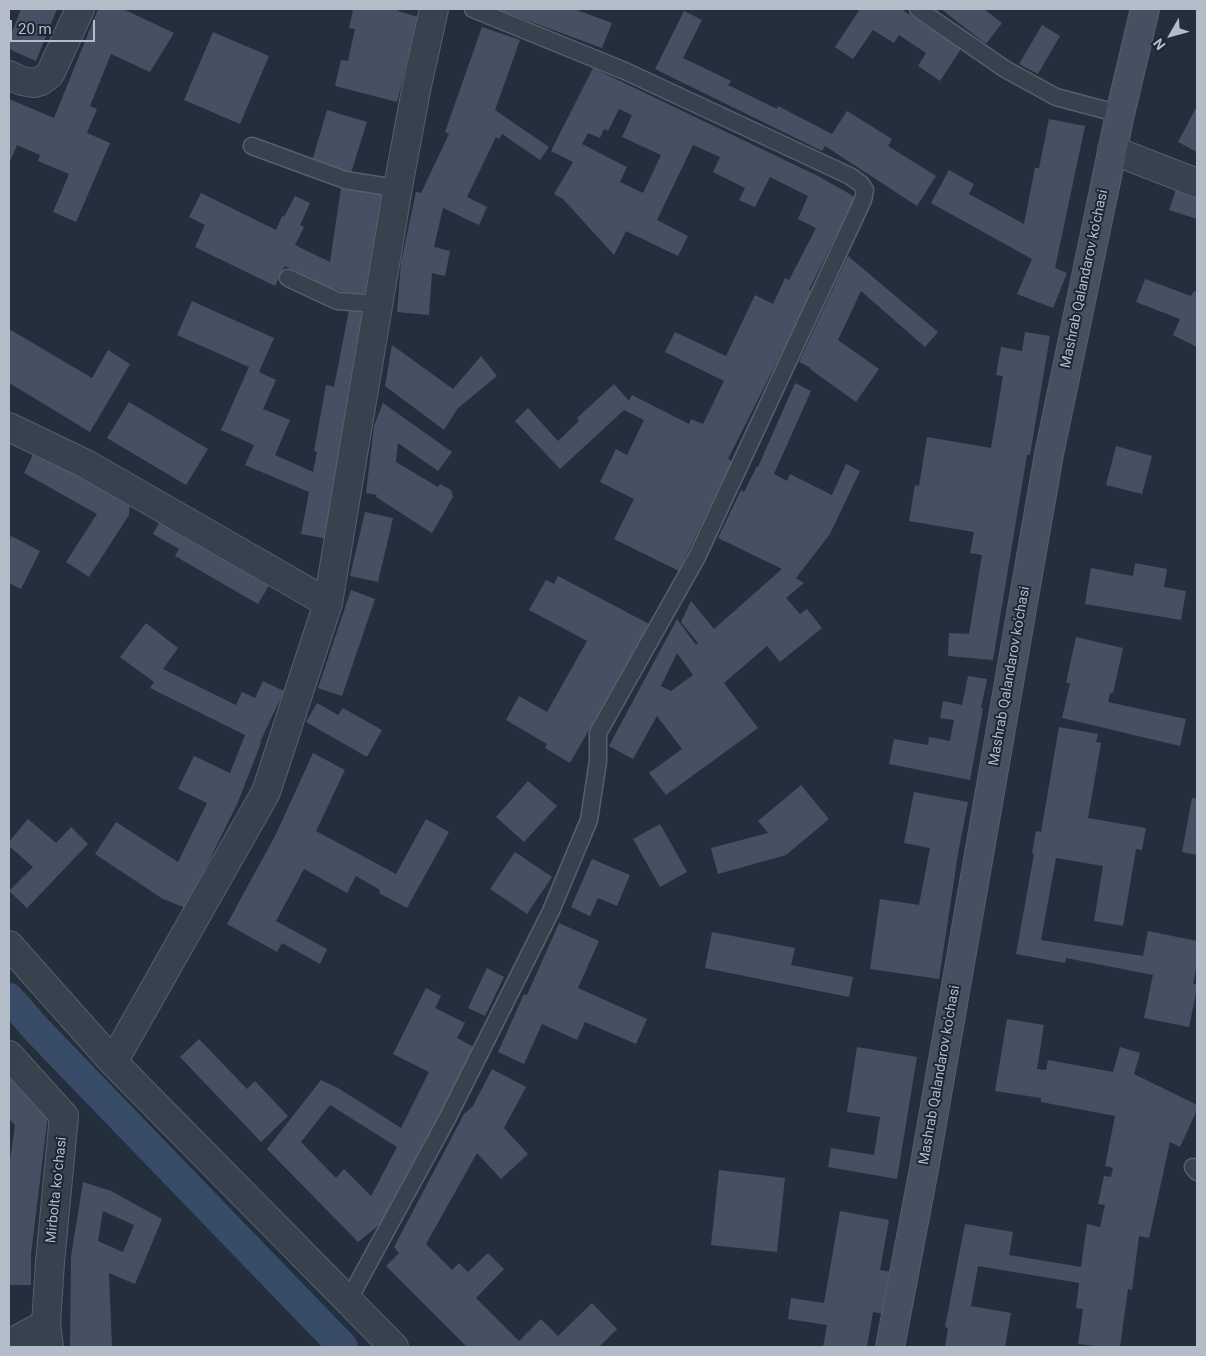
<!DOCTYPE html>
<html>
<head>
<meta charset="utf-8">
<style>
	body { margin:0 }
	#map { position:relative; width:1206px; height:1356px; overflow:hidden; background:#242f3e; font-family:Roboto,sans-serif }
	canvas { display:block }
	.frame { position:absolute; inset:0; border:10px solid #b4bcc9; pointer-events:none }
	.north { position:absolute; left:1146px; top:10px; width:50px; height:50px; -webkit-text-stroke:4px #1d2633; paint-order:stroke; rotate:232deg; font-size:14px; font-weight:700; line-height:20px; text-align:center; color:#b4bcc9 }
	.north::after { content:''; display:block; margin:auto; width:18px; height:22px; background:#b4bcc9; clip-path:polygon(50% 0,100% 100%,50% 72%,0 100%) }
	.scale { position:absolute; left:10px; top:20px; width:85px; height:22px; box-sizing:border-box; border:2px solid #b4bcc9; border-top:0; padding-left:6px; font-size:15px; line-height:18px; white-space:nowrap; color:#b4bcc9; -webkit-text-stroke:4px #1d2633; paint-order:stroke }
</style>
</head>
<body>
<div id="map">
<canvas width="1206" height="1356"></canvas>
<div class="frame"></div>
<div class="north">N</div>
<div class="scale">20 m</div>
</div>
<script>
const c = document.querySelector('canvas').getContext('2d');
c.lineJoin = 'round';
const toPath = rows => new Path2D(rows.map(r => 'M' + r).join(''));
function trace(path, color, width, dash) { c.strokeStyle = color; c.lineWidth = width; c.lineCap = dash ? 'butt' : 'round'; c.setLineDash(dash || []); c.stroke(path); }
function paint(path, color) { c.fillStyle = color; c.fill(path, 'evenodd'); }
function label(font, color, halo, rows, align = 'center') {
  c.font = font + ' Roboto,sans-serif'; c.lineWidth = 4; c.setLineDash([]); c.textBaseline = 'middle'; c.strokeStyle = halo; c.fillStyle = color; for (const [text, x, y, turn = 0] of rows) {
    c.save(); c.translate(x, y); c.rotate((+turn || 0) * Math.PI / 180); c.textAlign = isNaN(turn) ? turn : align; if (halo) c.strokeText(text, 0, 0); c.fillText(text, 0, 0); c.restore();
  }
}
const canal = toPath([
	[9,998,38,1031,343,1347]
]);
const building = toPath([
	[21,9,57,9,36,61,9,49,9,33,11,34],
	[98,9,126,9,125,10,174,33,150,72,111,54,90,106,97,109,87,133,110,143,76,222,53,212,69,174,38,161,40,155,17,145,9,164,9,99,54,118],
	[347,9,399,9,398,11,418,17,397,102,335,86,341,60,348,61,355,29,349,28,353,11],
	[496,9,574,9,612,23,602,48],
	[860,9,901,9,961,49,940,81,918,66,926,53,899,35,894,43,873,30,853,59,835,47],
	[941,9,984,9,1002,23,986,44],
	[684,11,702,20,683,58,731,81,728,85,777,109,778,106,832,134,847,111,892,139,888,146,936,176,917,206,825,146,822,151,655,69],
	[1042,25,1060,36,1038,74,1019,64],
	[482,27,520,40,495,110,549,147,540,160,502,134,499,139,496,137,467,197,487,207,479,225,443,208,434,247,450,251,445,276,432,273,429,315,397,312,401,262,416,192,421,193,449,134,445,132],
	[213,32,269,56,240,124,184,100],
	[593,68,818,176,855,197,809,290,812,292,728,459,732,461,679,571,614,539,634,499,600,482,616,449,627,455,644,420,624,410,560,469,515,421,528,408,558,441,579,421,577,418,614,384,629,401,632,395,689,424,691,419,703,424,724,381,665,352,675,332,726,356,755,295,773,304,785,278,789,280,816,228,798,219,808,196,770,177,755,207,739,200,745,188,713,172,720,157,693,145,657,220,688,236,678,256,626,231,614,255,563,199,554,194,573,162,551,151],
	[619,109,632,115,622,137,661,155,643,193,620,182,627,167,582,144,588,133,600,138,604,129,608,131],
	[1197,106,1197,152,1178,142],
	[327,110,367,122,351,173,312,161],
	[1049,119,1085,126,1055,268,1067,273,1053,308,1017,294,1032,259,931,203,949,170,974,184,969,194,1024,224,1035,168,1039,168],
	[341,188,384,194,368,294,344,292,326,287,285,266,275,286,195,247,205,225,189,217,201,193,276,230,282,216,284,217,295,196,310,203,300,225,304,227,295,245,330,262],
	[1176,189,1197,196,1197,219,1169,210],
	[848,256,938,332,925,347,861,291,838,340,879,369,856,402,810,369,811,368,799,362],
	[1145,279,1191,296,1194,291,1197,293,1197,347,1173,335,1180,319,1136,302],
	[192,301,274,338,259,372,276,380,263,409,290,420,275,455,313,472,317,452,314,451,326,385,334,387,349,310,368,314,361,329,350,390,355,391,328,539,301,534,309,492,245,465,254,445,221,430,249,367,177,335],
	[9,329,92,378,108,350,130,364,90,432,11,384,9,387],
	[1025,332,1050,336,1030,455,1027,455,993,660,948,656,949,633,969,634,982,555,970,553,974,532,909,521,915,485,919,486,927,437,991,448,1003,376,996,375,1001,347,1022,351],
	[392,345,453,389,481,356,497,376,458,408,444,430,385,386],
	[795,383,811,391,774,474,787,481,790,474,832,495,846,464,860,471,830,534,796,578,804,583,786,598,800,614,807,609,822,628,780,662,767,646,724,683,758,728,666,795,649,773,682,749,657,716,633,759,609,746,677,619,696,645,698,643,681,622,691,601,714,629,782,569,718,538,741,490,744,492,757,466,758,467],
	[677,653,693,675,671,691,661,686],
	[129,402,208,449,186,485,107,438],
	[383,403,452,452,438,471,398,443,396,462,438,487,440,484,451,490,453,497,432,533,376,497,377,495,366,493,374,426],
	[1116,446,1152,456,1142,494,1106,485],
	[36,448,130,500,129,515,89,577,66,562,97,514,24,473],
	[365,512,393,518,378,582,350,576],
	[161,519,271,582,258,604,175,556,179,549,153,534],
	[11,536,40,551,21,589,9,583,9,541],
	[1135,563,1167,569,1164,587,1186,591,1181,620,1085,604,1091,568,1133,576],
	[558,576,651,625,630,664,627,663,570,763,545,748,547,744,506,720,519,696,547,712,587,641,529,610,546,580,554,584],
	[351,590,375,599,342,696,318,688],
	[146,623,178,648,163,669,236,705,242,692,255,698,263,681,284,691,260,742,261,743,238,802,186,908,163,899,95,854,116,822,178,862,207,803,178,789,194,756,230,773,245,735,150,688,154,682,120,657],
	[1076,637,1123,648,1113,693,1110,693,1108,702,1186,719,1180,746,1062,718,1070,683,1066,683],
	[968,676,987,679,981,708,983,709,970,780,889,764,894,739,928,745,929,737,950,741,954,720,940,718,943,701,962,705],
	[317,703,338,715,343,708,382,730,367,757,306,722],
	[1059,727,1098,734,1096,742,1101,743,1088,818,1146,828,1142,850,1136,849,1123,926,1094,921,1103,866,1056,858,1041,940,1143,956,1148,931,1197,941,1197,964,1193,984,1197,984,1197,988,1189,1027,1144,1018,1153,975,1066,958,1065,963,1016,954,1034,854,1032,853,1036,831,1041,832],
	[313,753,345,770,316,831,396,874,426,819,449,832,407,908,379,893,380,890,356,876,347,893,304,869,276,921,327,949,320,964,282,943,277,952,227,924,276,834],
	[528,781,557,806,524,842,496,817],
	[801,785,829,819,786,855,718,874,711,848,768,833,758,821],
	[914,792,968,802,958,854,939,979,870,969,880,899,919,905,930,848,904,843],
	[1192,798,1197,799,1197,855,1182,852],
	[28,819,56,843,71,827,88,844,27,908,9,891,33,867,9,846,9,842],
	[660,824,687,872,660,887,633,839],
	[515,852,552,877,527,914,490,889],
	[592,859,630,875,617,906,598,898,590,916,571,907],
	[559,923,599,941,578,988,647,1019,636,1044,585,1022,577,1040,542,1024,524,1064,498,1052,524,994,527,995],
	[712,932,795,948,791,965,853,977,849,997,705,968],
	[487,968,504,977,485,1016,468,1008],
	[426,988,441,996,435,1008,465,1023,457,1038,474,1047,426,1143,384,1221,358,1242,267,1149,321,1080,338,1088,401,1128,429,1072,393,1054],
	[330,1105,397,1147,371,1196,344,1169,336,1178,301,1142],
	[1007,1019,1044,1025,1037,1069,1046,1070,1048,1060,1113,1072,1120,1047,1140,1053,1134,1074,1197,1105,1197,1110,1180,1147,1170,1142,1149,1238,1139,1236,1132,1290,1128,1289,1120,1347,1104,1347,1078,1344,1083,1309,1076,1308,1079,1283,978,1266,971,1306,1011,1313,1005,1347,945,1347,948,1328,945,1327,965,1224,1013,1232,1009,1255,1081,1267,1087,1224,1100,1227,1105,1205,1098,1204,1104,1176,1111,1177,1113,1168,1105,1166,1115,1116,1041,1102,1041,1098,995,1091],
	[199,1039,247,1089,255,1081,288,1116,261,1142,180,1057],
	[857,1047,917,1057,897,1179,828,1167,831,1148,874,1155,880,1117,847,1112],
	[492,1069,526,1087,504,1128,528,1154,501,1179,477,1153,426,1244,452,1270,459,1263,468,1272,488,1253,504,1269,476,1298,519,1341,541,1319,558,1336,592,1303,617,1329,599,1347,467,1347,386,1266,399,1253,394,1247,464,1114,473,1106],
	[9,1075,48,1115,31,1254,31,1285,9,1285,9,1168,15,1125,9,1119],
	[719,1170,785,1178,777,1252,711,1245],
	[83,1182,111,1191,162,1219,135,1284,109,1273,112,1347,70,1347,71,1256],
	[103,1211,134,1225,123,1252,98,1241],
	[840,1211,889,1220,880,1270,893,1272,885,1314,873,1312,867,1347,823,1347,827,1325,788,1319,791,1298,824,1303]
]);
const service = toPath([
	[918,9,1005,69,1056,97,1120,114],
	[252,146,345,180,383,186,398,187],
	[288,278,337,301,378,304],
	[1193,1167,1197,1172],
	[348,1301,447,1119,551,911,589,820,598,761,598,733,697,557,863,200,865,190,861,184,850,176,625,71,473,9]
]);
const minor = toPath([
	[9,75,22,81,34,83,41,81,50,74,80,9],
	[1112,150,1197,183],
	[9,427,86,464,328,603],
	[9,945,113,1062,394,1347],
	[9,1055,64,1116,50,1262,46,1324,49,1347],
	[113,1062,266,792,328,603,398,187,416,90,434,9],
	[9,1344,46,1324]
]);
const secondary = toPath([
	[890,1347,924,1169,1049,454,1120,114,1145,9]
]);
const streetNames = [
	["Mashrab Qalandarov ko'chasi",1085,279,-78],
	["Mashrab Qalandarov ko'chasi",1010,676,-80],
	["Mashrab Qalandarov ko'chasi",940,1075,-80],
	["Mirbolta koʻchasi",57,1190,-84]
];
trace(canal, '#394c67', 30);
paint(building, '#455162');
trace(service, '#565f6c', 19);
trace(minor, '#565f6c', 30);
trace(secondary, '#565f6c', 30);
trace(service, '#38414e', 16);
trace(minor, '#38414e', 28);
trace(secondary, '#465061', 28);
label('14px', '#b4bcc9', '#1d2633', streetNames);
</script>
</body>
</html>
